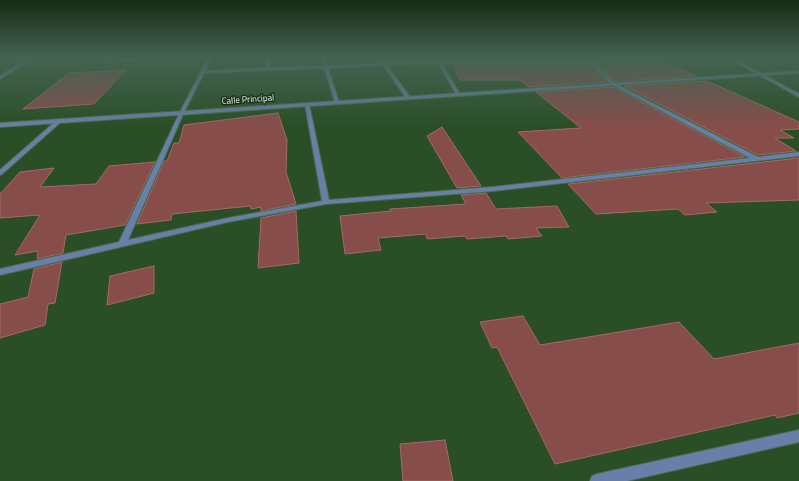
<!DOCTYPE html>
<html>
<head>
<meta charset="utf-8">
<style>
	body { margin:0 }
	canvas { display:block; background:#2a4f27 }
</style>
</head>
<body>
<canvas width="799" height="481"></canvas>
<script>
const c = document.querySelector('canvas').getContext('2d');
c.lineJoin = 'round';
function paint(path, color) { c.fillStyle = color; c.fill(path, 'evenodd'); }
const toPath = rows => new Path2D(rows.map(r => 'M' + r).join(''));
function trace(path, color, width, dash) { c.strokeStyle = color; c.lineWidth = width; c.lineCap = dash ? 'butt' : 'round'; c.setLineDash(dash || []); c.stroke(path); }
function label(font, color, halo, rows, align = 'center') {
  c.font = font + ' "Titillium Web",sans-serif'; c.lineWidth = 3; c.setLineDash([]); c.textBaseline = 'middle'; c.strokeStyle = halo; c.fillStyle = color; for (const [text, x, y, turn = 0] of rows) {
    c.save(); c.translate(x, y); c.rotate((+turn || 0) * Math.PI / 180); c.textAlign = isNaN(turn) ? turn : align; if (halo) c.strokeText(text, 0, 0); c.fillText(text, 0, 0); c.restore();
  }
}
const building = toPath([
	[450,58,585,58,585,60,450,60,450,58],
	[591,58,656,58,696,76,615,82,591,58],
	[453,65,590,66,607,82,529,87,520,80,460,80,453,65],
	[126,70,94,104,23,109,69,73,126,70],
	[707,81,799,122,799,129,780,130,794,138,775,138,796,151,758,155,624,86,707,81],
	[613,87,745,157,562,178,518,132,581,128,536,92,613,87],
	[278,113,287,140,286,172,296,204,261,211,261,207,251,209,250,206,172,214,171,220,137,224,164,161,167,161,174,143,179,143,184,125,278,113],
	[442,127,481,186,457,188,427,136,442,127],
	[799,158,799,200,706,203,717,212,685,215,678,209,596,214,568,184,799,158],
	[155,162,125,225,66,235,63,253,37,259,38,251,15,255,40,215,0,218,0,194,20,172,54,168,40,187,96,184,109,166,155,162],
	[486,193,496,209,557,206,569,227,536,228,542,236,508,239,506,236,467,239,465,236,427,239,426,234,378,238,381,250,345,254,340,216,391,211,390,209,466,204,461,195,486,193],
	[296,211,299,263,258,268,261,218,296,211],
	[62,262,55,303,48,304,45,325,0,338,0,304,28,297,34,269,62,262],
	[154,266,154,293,107,305,110,276,154,266],
	[523,316,540,345,679,322,714,359,799,343,799,413,777,418,775,415,555,464,497,347,492,348,480,322,523,316],
	[445,440,453,481,403,481,400,444,445,440]
]);
const minor = toPath([
	[28,58,33,58,0,79,0,76,28,58],
	[136,58,154,58,104,63,102,62,136,58],
	[208,58,212,58,205,71,266,68,266,58,270,58,270,68,324,66,321,58,325,58,327,66,382,63,378,58,382,58,386,63,436,61,436,58,438,58,440,61,589,62,586,59,589,58,614,83,758,157,799,152,799,156,493,191,326,204,228,222,0,275,0,269,119,242,180,112,208,58],
	[438,63,456,94,458,95,460,94,441,63,591,64,612,85,750,158,493,187,329,200,309,104,307,103,305,104,322,201,228,218,128,240,184,112,204,73,324,68,335,102,337,103,339,102,328,68,383,65,406,98,408,98,410,97,387,65,438,63],
	[728,58,733,58,799,94,799,97,728,58],
	[57,120,62,121,2,174,0,175,0,170,57,120],
	[799,430,799,442,627,481,590,481,592,476,597,474,799,430]
]);
const tertiary = toPath([
	[799,71,799,73,0,127,0,123,799,71]
]);
const farStreetnames = [
	["Calle Principal",248,100,-4]
];
paint(building, '#874d4b');
trace(building, '#a56966', 1);
trace(minor, '#4b6d48', 2);
trace(tertiary, '#4b6d48', 2);
paint(minor, '#687faa');
paint(tertiary, '#687faa');
const sky = c.createLinearGradient(0, 0, 0, 126);
sky.addColorStop(0, '#172b15');
sky.addColorStop(0.46, '#446352');
sky.addColorStop(1, '#44635200');
c.fillStyle = sky;
c.fillRect(0, 0, 799, 126);
label('9px', '#e1f7df', '#1f301e', farStreetnames);
</script>
</body>
</html>
